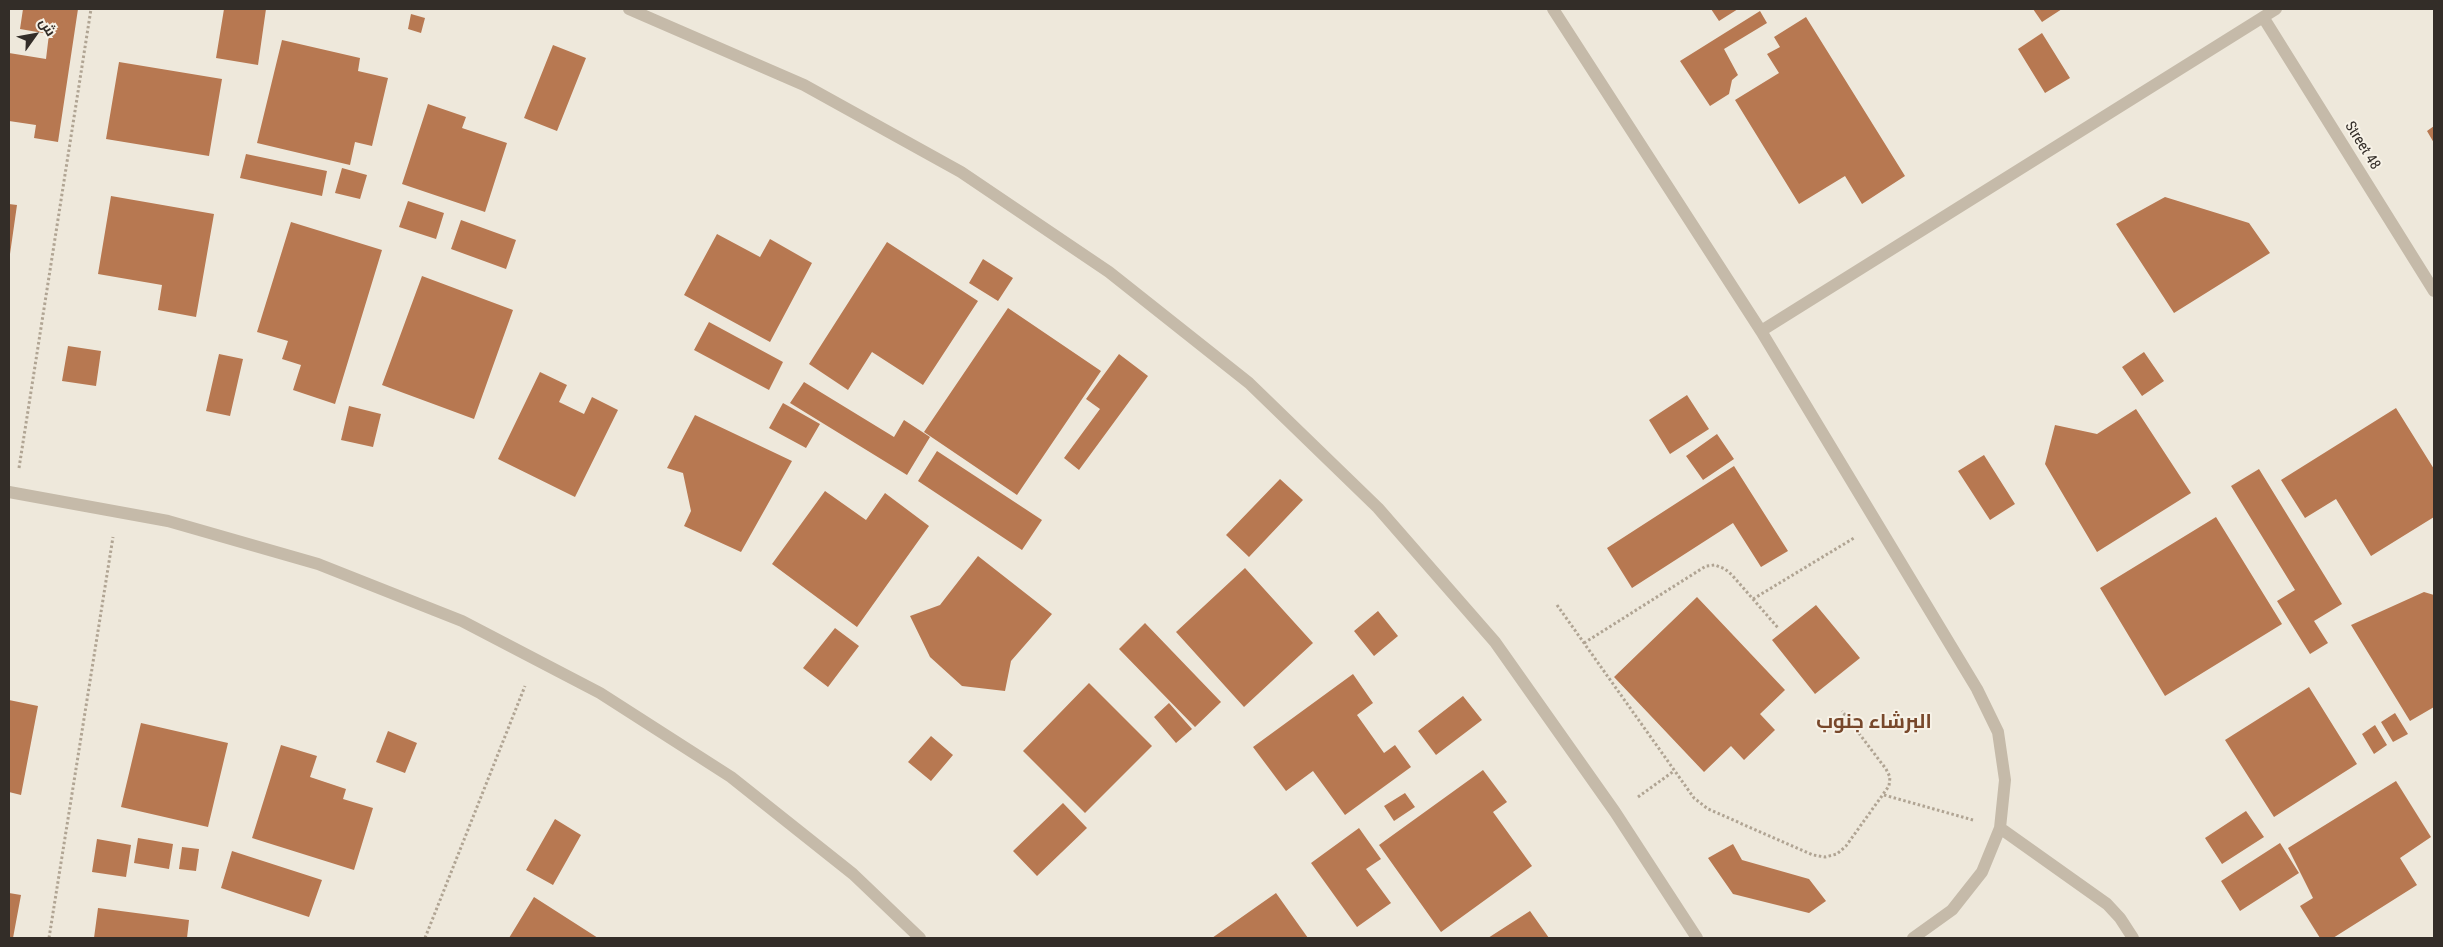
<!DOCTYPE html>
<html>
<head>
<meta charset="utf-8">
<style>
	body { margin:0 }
	#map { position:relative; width:2443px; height:947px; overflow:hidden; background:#eee8db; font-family:"Roboto Condensed",Cairo,sans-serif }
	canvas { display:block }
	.frame { position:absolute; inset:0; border:10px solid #332d28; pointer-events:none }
	.north { position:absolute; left:10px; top:10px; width:50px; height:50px; -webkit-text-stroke:4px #f7f2e7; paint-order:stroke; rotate:58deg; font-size:14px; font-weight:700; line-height:20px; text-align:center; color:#332d28 }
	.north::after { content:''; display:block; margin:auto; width:18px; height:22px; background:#332d28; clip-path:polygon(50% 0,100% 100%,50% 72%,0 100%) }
</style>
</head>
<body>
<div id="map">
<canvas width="2443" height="947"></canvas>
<div class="frame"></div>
<div class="north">ش</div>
</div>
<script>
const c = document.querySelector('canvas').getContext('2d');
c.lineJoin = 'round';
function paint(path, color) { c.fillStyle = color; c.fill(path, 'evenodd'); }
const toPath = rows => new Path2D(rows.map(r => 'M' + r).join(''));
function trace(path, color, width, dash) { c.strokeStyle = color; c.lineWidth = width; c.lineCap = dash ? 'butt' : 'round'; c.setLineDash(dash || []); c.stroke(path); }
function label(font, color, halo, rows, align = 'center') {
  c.font = font + ' "Roboto Condensed",Cairo,sans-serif'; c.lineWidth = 4; c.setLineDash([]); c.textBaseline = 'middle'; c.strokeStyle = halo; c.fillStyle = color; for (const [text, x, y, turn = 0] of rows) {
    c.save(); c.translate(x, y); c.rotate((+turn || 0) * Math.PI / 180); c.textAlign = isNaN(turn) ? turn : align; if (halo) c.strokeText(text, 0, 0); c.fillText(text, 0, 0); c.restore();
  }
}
const building = toPath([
	[23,9,78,9,58,142,34,138,36,125,9,121,9,53,46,59,49,34,20,29],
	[224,9,266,9,258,65,216,58],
	[1711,9,1738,9,1719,21],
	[2033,9,2062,9,2042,22],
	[1760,11,1767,23,1724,49,1738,75,1732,80,1729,94,1710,106,1680,61],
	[411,14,425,18,421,33,408,29],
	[1806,17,1905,176,1862,204,1845,176,1799,204,1735,100,1779,73,1767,54,1780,47,1774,37],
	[2042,33,2070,78,2045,93,2018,49],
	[282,40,360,58,358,71,388,78,372,146,355,142,350,165,257,143],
	[553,45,586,58,557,131,524,118],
	[119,62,222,79,209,156,106,139],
	[428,104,466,117,462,128,507,143,485,212,402,184],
	[2434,126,2434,143,2427,131],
	[246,154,327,171,322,196,240,178],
	[342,168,367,175,360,199,335,193],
	[111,196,214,214,196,317,158,310,162,285,98,274],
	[2165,197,2249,223,2270,253,2174,313,2116,224],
	[408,201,444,213,436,239,399,227],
	[9,204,17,205,10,254,9,254],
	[461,220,516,240,506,269,451,249],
	[291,222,382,250,335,404,293,390,301,365,282,359,288,341,257,332],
	[717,234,760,257,770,239,812,263,770,342,684,295],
	[887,242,978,301,923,385,872,352,848,390,809,364],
	[983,259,1013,278,998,301,969,283],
	[422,276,513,310,474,419,382,385],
	[1008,308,1101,371,1017,495,924,432],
	[709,322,783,362,769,390,694,350],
	[68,346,101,351,96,386,62,381],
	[2144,352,2164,381,2142,396,2122,367],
	[219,354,243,359,230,416,206,411],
	[1119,354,1148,376,1079,470,1064,458,1100,409,1086,399],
	[540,372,567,385,559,402,584,414,592,397,618,410,575,497,498,459],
	[804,382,894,437,904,420,930,437,907,475,790,403],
	[1687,395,1709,429,1670,454,1649,420],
	[783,403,820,424,806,448,769,428],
	[349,406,381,414,373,447,341,440],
	[2396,408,2434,469,2434,517,2371,556,2336,499,2305,518,2281,480],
	[2136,409,2191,493,2097,552,2045,464,2055,425,2097,434],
	[695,415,792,461,741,552,684,526,691,511,683,473,667,468],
	[1717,434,1734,459,1703,480,1686,456],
	[937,451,1042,520,1022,550,918,481],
	[1984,455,2015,504,1990,520,1958,471],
	[1734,466,1788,551,1761,567,1733,523,1632,588,1607,548],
	[2259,469,2342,604,2314,621,2328,643,2310,654,2277,601,2295,590,2231,486],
	[1280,479,1303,500,1249,557,1226,535],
	[825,491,866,520,885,493,929,526,857,627,772,564],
	[2216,517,2282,624,2165,696,2100,588],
	[978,556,1052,614,1011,661,1005,691,962,686,930,657,910,616,940,605],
	[1245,568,1313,643,1244,707,1176,632],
	[2424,592,2434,595,2434,707,2410,721,2351,625],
	[1697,597,1785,690,1760,714,1775,730,1744,760,1731,746,1704,772,1614,677],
	[1816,605,1860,658,1815,694,1772,640],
	[1378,611,1398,636,1374,656,1354,631],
	[1145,623,1221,702,1195,727,1119,649],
	[835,628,859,646,828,687,803,668],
	[1353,674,1373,703,1357,715,1384,753,1395,745,1411,767,1345,815,1313,771,1286,791,1253,747],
	[1089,683,1152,746,1085,813,1023,751],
	[2309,687,2357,764,2274,817,2225,740],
	[1463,696,1482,720,1436,755,1418,731],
	[9,700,38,706,21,795,9,792],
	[1169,703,1192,729,1176,743,1154,717],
	[2395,713,2408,734,2393,742,2381,722],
	[141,723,228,743,208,827,121,807],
	[2375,725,2387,745,2374,754,2362,734],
	[388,731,417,743,405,773,376,762],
	[931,736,953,755,931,781,908,762],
	[281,745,317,756,310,777,346,789,343,799,373,808,354,870,252,838],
	[1483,770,1507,802,1493,812,1532,866,1441,932,1379,845],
	[2396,781,2431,837,2400,858,2417,885,2333,938,2320,938,2300,906,2313,898,2288,848],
	[1405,793,1415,807,1394,821,1384,806],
	[1063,803,1087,828,1037,876,1013,851],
	[2246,811,2264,837,2222,864,2205,838],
	[555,819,581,835,553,885,526,870],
	[1359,828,1381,859,1366,869,1391,903,1357,927,1311,863],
	[138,838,173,844,169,869,134,863],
	[97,839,131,845,126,877,92,872],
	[2280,843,2299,873,2240,911,2221,881],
	[1733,844,1742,860,1809,879,1826,901,1809,913,1733,894,1708,858],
	[182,847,199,849,196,871,179,869],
	[232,851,322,880,309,917,221,888],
	[9,893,21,895,13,938,9,938],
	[1276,893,1308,938,1212,938],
	[534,897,598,938,509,938],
	[98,908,189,920,187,938,94,938],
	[1530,911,1549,938,1488,938]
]);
const path = toPath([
	[19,468,91,9],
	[1753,599,1854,538],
	[1557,605,1694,798,1708,809,1813,855,1825,857,1837,854,1846,846,1889,786,1890,777,1886,769,1842,711],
	[1584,643,1706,566,1715,565,1725,569,1732,575,1779,629],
	[1884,795,1973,820],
	[1638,797,1674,771],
	[49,938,113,537],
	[425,938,525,686]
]);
const minor = toPath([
	[629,9,804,85,961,172,1109,272,1249,383,1378,508,1495,642,1615,812,1697,938],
	[1553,9,1761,331,1977,689,1998,732,2005,780,2000,828,1982,872,1952,910,1913,938],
	[2263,17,2434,291],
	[1761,331,2276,9],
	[9,492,168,521,318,564,462,621,600,693,731,777,853,874,920,938],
	[2000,828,2107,904,2120,918,2133,938]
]);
const streetNames = [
	["Street 48",2362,146,58]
];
const districtNames = [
	["البرشاء جنوب",1874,723]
];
paint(building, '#b77851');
trace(path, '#b0a493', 3, [2.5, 2.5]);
trace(minor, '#c5baa9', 12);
label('15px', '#332d28', '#f7f2e7', streetNames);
label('bold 20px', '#78482b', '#f7f2e7', districtNames);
</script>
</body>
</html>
